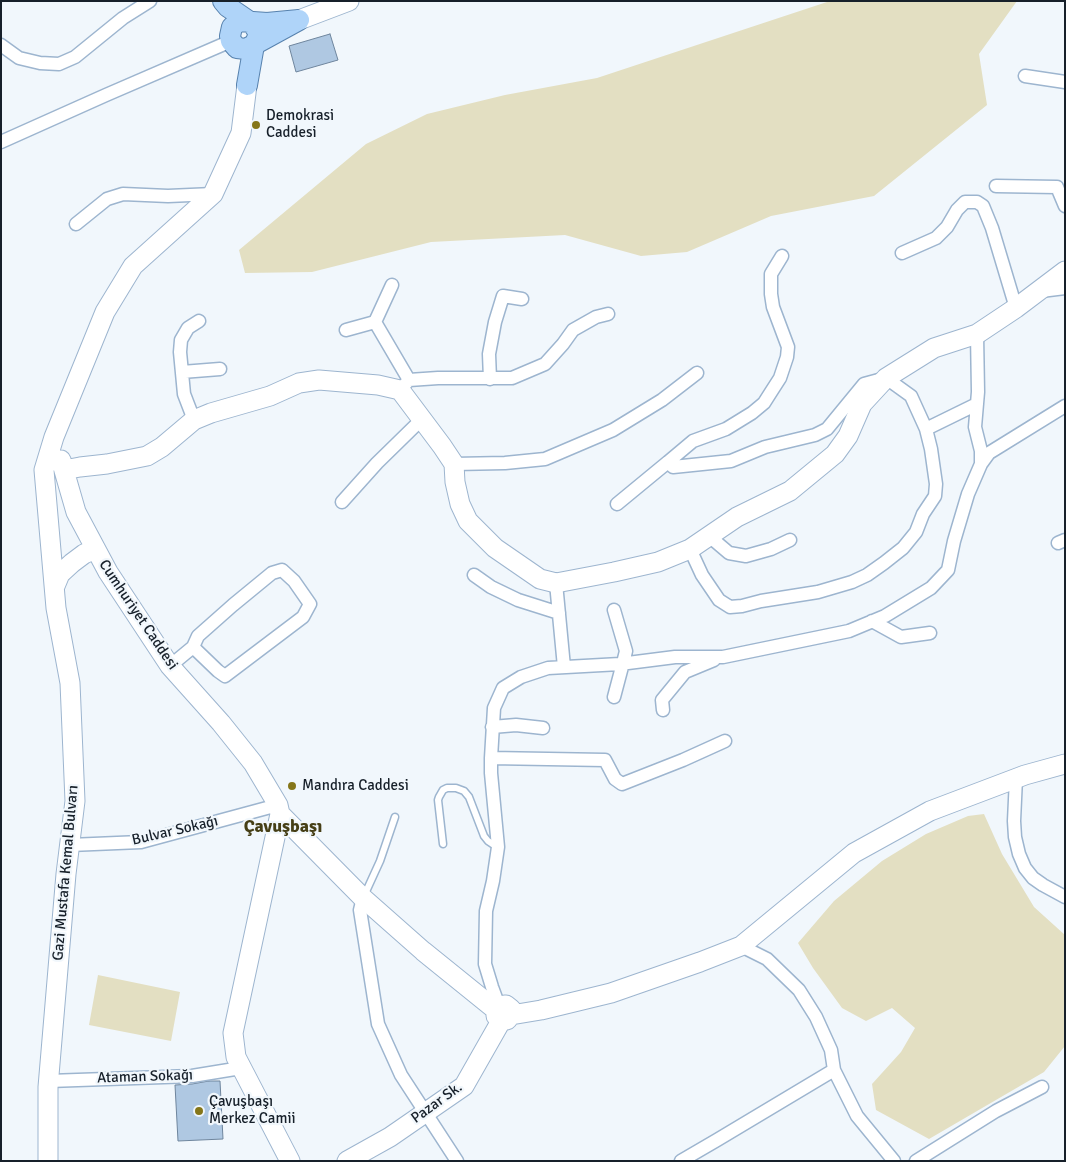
<!DOCTYPE html>
<html>
<head>
<meta charset="utf-8">
<style>
	body { margin:0 }
	#map { position:relative; width:1066px; height:1162px; overflow:hidden; background:#f1f7fc; font-family:Signika,sans-serif }
	canvas { display:block }
	.frame { position:absolute; inset:0; border:2px solid #17202a; pointer-events:none }
</style>
</head>
<body>
<div id="map">
<canvas width="1066" height="1162"></canvas>
<div class="frame"></div>
</div>
<script>
const c = document.querySelector('canvas').getContext('2d');
c.lineJoin = 'round';
function paint(path, color) { c.fillStyle = color; c.fill(path, 'evenodd'); }
const toPath = rows => new Path2D(rows.map(r => 'M' + r).join(''));
function trace(path, color, width, dash) { c.strokeStyle = color; c.lineWidth = width; c.lineCap = dash ? 'butt' : 'round'; c.setLineDash(dash || []); c.stroke(path); }
function label(font, color, halo, rows, align = 'center') {
  c.font = font + ' Signika,sans-serif'; c.lineWidth = 4.5; c.setLineDash([]); c.textBaseline = 'middle'; c.strokeStyle = halo; c.fillStyle = color; for (const [text, x, y, turn = 0] of rows) {
    c.save(); c.translate(x, y); c.rotate((+turn || 0) * Math.PI / 180); c.textAlign = isNaN(turn) ? turn : align; if (halo) c.strokeText(text, 0, 0); c.fillText(text, 0, 0); c.restore();
  }
}
const green = toPath([
	[830,1,1017,1,979,54,987,105,874,196,771,216,687,252,641,256,565,235,431,242,312,272,245,273,239,250,366,144,427,114,505,95,597,78],
	[984,814,1002,854,1034,907,1065,935,1065,1046,1044,1072,929,1139,876,1110,872,1084,901,1052,915,1028,892,1008,866,1021,842,1008,813,968,798,943,834,901,882,861,926,834,968,816],
	[98,975,180,992,171,1041,89,1025]
]);
const building = toPath([
	[330,34,338,60,296,72,289,46,330,34],
	[209,1081,220,1081,223,1139,178,1141,175,1085,192,1084,209,1081]
]);
const lane = toPath([
	[443,844,438,800,439,797,443,790,447,788,456,788,464,791,469,797,484,836,488,841,497,847],
	[364,896,380,861,395,817]
]);
const street = toPath([
	[1,45,19,58,40,63,59,64,75,57,123,18,150,1],
	[1025,76,1065,82],
	[1,142,106,95,231,41],
	[996,186,1057,187,1065,206],
	[76,224,107,199,123,194,168,196,213,194],
	[902,253,936,238,947,227,957,210,965,202,977,202,983,206,992,228,1016,308],
	[392,285,375,322,409,380],
	[1041,291,1065,288],
	[346,330,375,322],
	[182,372,220,369],
	[490,379,489,354,495,322,503,296,522,299],
	[400,390,409,380,438,378,512,378,545,364,563,344,573,330,596,317,608,314],
	[194,420,184,394,180,352,181,340,188,328,199,321],
	[926,429,977,404],
	[454,464,505,463,545,459,613,430,662,400,697,373],
	[981,464,989,453,1065,406],
	[342,502,377,463,422,419],
	[617,504,668,462],
	[709,536,729,553,746,556,771,549,790,540],
	[1058,543,1065,540],
	[690,549,702,575,719,600,730,607,742,606,761,601,818,592,852,582,867,575,884,563,903,548,916,532,923,514,935,496,936,484,931,449,926,429,911,396,886,378,864,384,827,429,815,435,765,447,731,461,673,467,668,462,693,441,726,429,752,413,764,403,771,392,780,378,787,357,788,347,773,307,771,294,771,274,782,256],
	[474,575,491,587,518,600,559,613],
	[556,583,564,667],
	[872,621,901,637,930,633],
	[170,666,193,647,198,636,233,605,272,573,282,570,294,581,310,604,303,617,225,676,218,671,193,647],
	[614,697,623,663,626,651,614,610],
	[663,710,662,700,685,672,714,660],
	[492,727,516,725,543,728],
	[491,758,605,760,615,779,622,784,683,760,725,741],
	[1016,778,1014,821,1015,837,1019,854,1025,868,1033,878,1043,885,1065,897],
	[70,845,141,842,278,805],
	[363,898,360,910,378,1024,401,1075,457,1161],
	[741,946,767,959,799,990,816,1017,831,1050,834,1070,857,1116,894,1161],
	[499,1006,492,987,485,964,486,911,493,881,498,847,491,773,491,758,494,708,503,688,521,677,548,668,620,664,675,657,723,657,849,631,885,616,931,588,948,570,954,541,968,494,981,464,981,451,975,427,978,392,977,334],
	[49,1081,192,1076,241,1068],
	[681,1161,717,1140,834,1070],
	[916,1161,996,1111,1042,1087]
]);
const secondary = toPath([
	[299,20,349,1],
	[61,460,76,512,108,572,170,666,221,723,253,763,278,805,280,814,233,1033,236,1057,290,1161],
	[64,470,80,467,107,464,147,456,162,447,194,420,211,413,270,396,299,383,319,380,378,385,400,390,442,446,454,464,455,482,460,504,468,521,495,548,540,579,556,583,614,572,658,562,690,549,737,517,790,491,835,454,848,436,862,404,886,378,934,348,977,334,1016,308,1065,271],
	[55,586,60,574,72,563,84,554,95,549],
	[280,814,363,898,423,951,496,1010,496,1016,501,1021,507,1020,511,1015,511,1009,506,1005,499,1006,496,1010],
	[511,1015,541,1010,611,993,700,962,741,946,854,853,930,811,1025,775,1065,764],
	[48,1161,48,1087,66,874,75,801,70,683,56,608,44,470,54,437,105,312,133,266,213,194,241,133,247,85],
	[347,1161,390,1137,464,1086,501,1021]
]);
const primary = toPath([
	[223,1,228,7,253,24,258,32,258,37,254,45,247,85],
	[299,20,246,49,237,48,231,41,230,36,232,27,239,21,267,23,299,20]
]);
const markers = [
	[256,125,5,"#857619"],
	[292,786,5,"#857619"],
	[199,1111,5,"#857619"]
];
const poiNames = [
	["Demokrasi",266,116],
	["Caddesi",266,133],
	["Mandıra Caddesi",302,786],
	["Çavuşbaşı",209,1102],
	["Merkez Camii",209,1119]
];
const streetNames = [
	["Cumhuriyet Caddesi",138,615,56],
	["Bulvar Sokağı",175,831,-13],
	["Gazi Mustafa Kemal Bulvarı",66,873,-85],
	["Ataman Sokağı",145,1077,-2],
	["Pazar Sk.",437,1103,-36]
];
const quarterNames = [
	["Çavuşbaşı",283,827]
];
paint(green, '#e3dfc2');
paint(building, '#afc8e2');
trace(building, '#6e859d', 1);
trace(lane, '#9db5cf', 9);
trace(street, '#9db5cf', 15);
trace(secondary, '#9db5cf', 21);
trace(primary, '#5782ae', 22);
trace(lane, '#fff', 6);
trace(street, '#fff', 12);
trace(secondary, '#fff', 19);
trace(primary, '#afd4f9', 20);
for (const [x, y, r, color] of markers) { const dot = new Path2D(); dot.arc(x, y, r, 0, 2 * Math.PI); c.fillStyle = color; c.fill(dot); trace(dot, '#f1f7fc', 2); }
label('15px', '#17202a', '#f1f7fc', poiNames, 'left');
label('15px', '#17202a', '#f1f7fc', streetNames);
label('bold 18px', '#463f16', '#f1f7fc', quarterNames);
</script>
</body>
</html>
